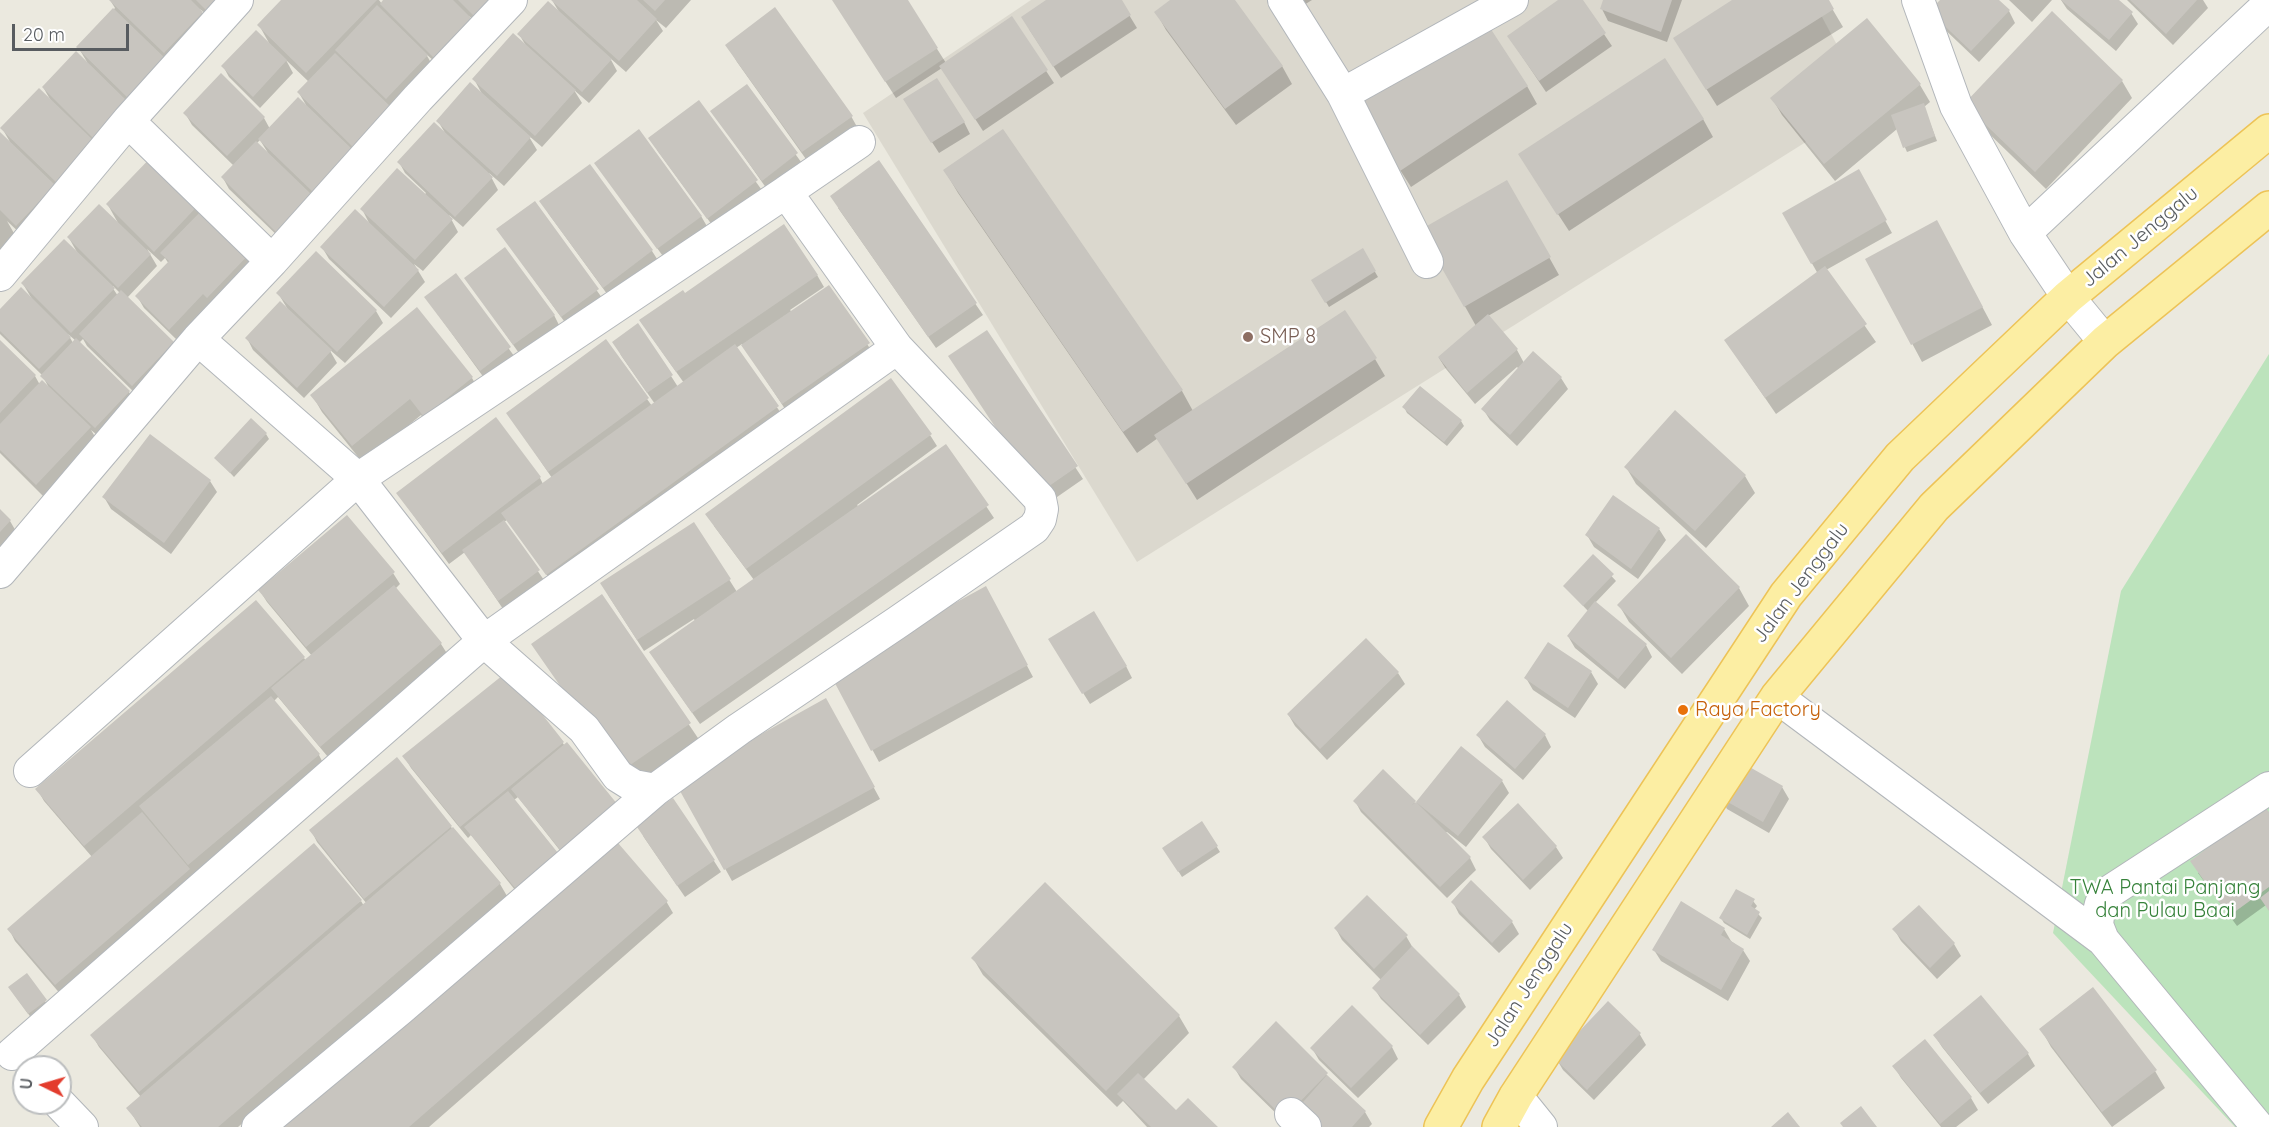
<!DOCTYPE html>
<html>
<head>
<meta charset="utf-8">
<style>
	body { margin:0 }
	#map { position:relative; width:2269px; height:1127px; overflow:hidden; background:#ebe9df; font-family:Quicksand,sans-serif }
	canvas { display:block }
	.north { position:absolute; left:12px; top:1055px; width:60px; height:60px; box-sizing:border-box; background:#fff; border:2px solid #bcbebf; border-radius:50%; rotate:275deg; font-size:16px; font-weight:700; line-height:24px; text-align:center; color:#585c60 }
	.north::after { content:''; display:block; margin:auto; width:21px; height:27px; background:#e33c2d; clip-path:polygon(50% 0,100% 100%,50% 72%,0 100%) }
	.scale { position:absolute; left:12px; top:24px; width:117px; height:27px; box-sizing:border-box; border:3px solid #585c60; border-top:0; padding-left:8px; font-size:18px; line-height:21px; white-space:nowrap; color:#585c60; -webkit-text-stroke:4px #fff; paint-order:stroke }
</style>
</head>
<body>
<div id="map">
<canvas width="2269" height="1127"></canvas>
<div class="north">U</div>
<div class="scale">20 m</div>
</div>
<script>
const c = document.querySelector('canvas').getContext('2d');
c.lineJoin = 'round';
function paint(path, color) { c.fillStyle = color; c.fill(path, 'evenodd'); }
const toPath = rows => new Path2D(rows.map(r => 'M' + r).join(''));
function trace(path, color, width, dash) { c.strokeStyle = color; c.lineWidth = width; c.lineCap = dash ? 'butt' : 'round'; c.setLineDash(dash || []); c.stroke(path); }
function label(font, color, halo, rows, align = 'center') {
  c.font = font + ' Quicksand,sans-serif'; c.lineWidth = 5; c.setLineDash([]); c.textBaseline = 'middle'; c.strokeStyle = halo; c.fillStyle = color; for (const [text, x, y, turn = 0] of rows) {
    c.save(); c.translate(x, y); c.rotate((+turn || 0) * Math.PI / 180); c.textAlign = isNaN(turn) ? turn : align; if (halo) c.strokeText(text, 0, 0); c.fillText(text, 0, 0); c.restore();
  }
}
const education = toPath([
	[1031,0,1813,0,1868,103,1137,562,863,113]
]);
const green = toPath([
	[2269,354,2269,1127,2235,1127,2053,933,2121,591]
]);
const shadow = toPath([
	[110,0,232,0,213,20,200,9,209,25,64,194,52,184,60,198,24,237,7,221,15,235,0,250,0,134,10,142,2,128,51,101,43,87,87,62,78,47,115,8],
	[283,0,379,0,382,4,384,0,508,0,482,27,469,16,478,31,442,68,426,54,434,68,284,242,229,189,223,178,234,166,192,125,185,113,264,118,270,129,306,105,299,93,309,82,286,60,293,73,260,108,229,77,223,66,269,43,259,25],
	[260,140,268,153,257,143],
	[552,0,691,0,666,28,656,20,663,31,626,72,610,58,617,71,589,103,574,90,582,103,542,147,528,135,537,150,504,186,489,173,498,190,463,227,449,215,458,232,423,271,414,264,425,282,391,318,329,259,322,247,370,225,362,209,424,195,426,193,405,173,399,162,445,133,438,121,482,94,474,79,526,46,519,34,559,12],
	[833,0,906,0,946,63,1012,19,1054,83,983,131,942,68,896,98],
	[1048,0,1120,0,1137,28,1061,78,1029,29],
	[1172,0,1233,0,1282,66,1292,84,1236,125,1166,30,1156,12],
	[1301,0,1312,0,1304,5],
	[1561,0,1581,0,1612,46,1546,92,1509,37],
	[1605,0,1682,0,1667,42,1608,21,1602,9],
	[1735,0,1827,0,1843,27,1717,106,1685,55],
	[1942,0,1997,0,2009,11,2015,23,1979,62,1938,23],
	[2009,0,2052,0,2032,22],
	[2061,0,2117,0,2131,13,2138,24,2116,51,2067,9],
	[2127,0,2203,0,2208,8,2173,45],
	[1867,21,1920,85,1930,102,1924,107,1937,141,1907,152,1897,129,1835,181,1782,115,1772,98],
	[727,45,851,116,861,134,813,169,737,62],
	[2122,81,2132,98,2046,189,1976,121],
	[746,86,804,166,769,192,712,111],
	[1527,86,1537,104,1411,187,1368,120],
	[698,102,764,193,715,229,657,150],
	[912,111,964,122,970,134,939,153],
	[1703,119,1713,137,1569,231,1530,171],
	[1003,131,1182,391,1193,411,1375,359,1385,376,1197,500,1158,438,1137,453,958,193,945,171],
	[156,154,260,261,177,340,144,308,137,296,169,264,165,258,161,262,147,249,157,266,127,298,173,343,179,355,139,397,87,346,83,339,79,343,129,392,136,404,102,439,91,430,97,440,43,496,0,453,0,342,35,376,40,385,48,386,42,375,0,334,0,311,32,299,23,284,78,254,69,238,118,223,108,205],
	[113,286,120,293,118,296,112,287],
	[68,334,76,341,73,343],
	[879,162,983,315,936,348,838,208],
	[596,164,701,216,708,228,665,259],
	[1858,171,1892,233,1826,270,1876,342,1776,414,1726,341,1818,274,1784,214],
	[1507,182,1559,275,1488,316,1517,350,1524,363,1561,378,1568,389,1517,446,1490,420,1483,409,1519,369,1517,367,1475,404,1446,369,1439,358,1476,326,1422,230],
	[534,203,605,302,569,328,498,230],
	[548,213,652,251,659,262,610,298],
	[1946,239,1992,325,1922,362,1867,259],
	[1362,250,1378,277,1329,307,1313,280],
	[316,253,376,311,383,323,345,363,329,349,337,363,304,398,253,350,247,338,287,308,278,293],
	[817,275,824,287,790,310,792,312,829,287,875,356,789,415,742,344,736,348,785,419,554,585,507,520,504,522,546,583,505,612,465,552,449,564,398,494,540,478,543,484,552,478,508,413,647,399,652,406,655,404,620,354,671,376,678,387,684,383,648,332,685,295],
	[456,276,517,360,487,382,426,298],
	[466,278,554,315,560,327,521,356],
	[986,332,1083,479,1047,504],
	[472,378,482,395,435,433,421,415,363,463,322,412,312,395],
	[1404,407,1461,421,1464,426,1447,446,1407,413],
	[266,434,269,439,234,477,216,458],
	[930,435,937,446,857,505,859,507,946,446,994,518,700,724,658,664,695,621,694,619,644,651,608,595,694,524,737,592,754,580,714,526],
	[1626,467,1745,476,1755,493,1706,548,1636,484],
	[210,481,217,492,171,554,111,509,104,497],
	[0,511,10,521,17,533,0,550],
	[1659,529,1666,540,1638,579,1594,547,1587,535],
	[1593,556,1616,581,1595,603,1646,645,1652,657,1625,689,1575,648,1568,636,1589,612,1564,586],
	[393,573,400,584,395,589,441,644,448,655,328,757,278,697,274,701,319,755,325,767,62,996,15,941,9,929,92,857,44,801,37,789,304,658,306,661,312,656,267,602,260,591],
	[1739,588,1749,606,1682,674,1629,622,1619,605],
	[602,596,700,741,631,789],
	[992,600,1033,677,879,762,831,673],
	[1057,651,1126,666,1132,678,1090,704],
	[1591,672,1598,684,1575,718,1533,690,1526,678],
	[507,673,565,746,569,862,518,797,514,800,523,900,471,835,468,838,411,768,404,756],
	[1398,673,1405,684,1327,760,1295,726,1288,714],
	[826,700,880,799,732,881,677,782],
	[1478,735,1545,735,1551,747,1523,780,1485,747],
	[1461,748,1502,781,1509,793,1466,847,1447,832,1445,833,1470,858,1476,870,1447,898,1361,812,1355,801,1383,771,1416,804],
	[1782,787,1789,799,1769,833,1727,809,1721,797],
	[2269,815,2269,910,2266,905,2237,926,2198,873],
	[1202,823,1220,852,1182,877,1164,848],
	[451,827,500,884,507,896,238,1127,140,1127,128,1108,141,1097,99,1047,92,1035,361,901,364,906,367,904,317,842,311,830],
	[643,836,714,861,721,872,685,897],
	[1484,837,1556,847,1563,858,1530,890,1491,849],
	[1471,883,1512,922,1519,934,1499,953,1459,914,1453,902],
	[666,901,673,913,429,1127,282,1127],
	[1753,901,1757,906,1754,910,1762,918,1750,939,1724,923,1721,918],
	[1918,907,1954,944,1961,956,1937,979,1901,941,1894,929],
	[1336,929,1406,936,1413,948,1459,995,1466,1007,1428,1045,1381,999,1374,988,1381,980,1342,940],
	[1724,929,1731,941,1743,950,1750,961,1728,1001,1661,961,1654,950],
	[973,958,1179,1016,1189,1033,1143,1080,1176,1112,1216,1127,1147,1127,1123,1101,1117,1107,983,975],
	[27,975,49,1007,32,1019,13,993],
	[1981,997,2028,1054,2035,1066,1988,1104,1942,1047,1935,1036],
	[2041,1029,2155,1071,2165,1088,2112,1127,2051,1047],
	[1639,1033,1646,1045,1594,1100,1563,1070,1556,1058],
	[1925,1041,1971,1098,1978,1110,1956,1127,1941,1127,1901,1078,1894,1066],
	[1392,1047,1398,1059,1358,1098,1319,1060,1312,1048],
	[1234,1067,1326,1074,1330,1080,1365,1112,1372,1124,1369,1127,1290,1127,1241,1079]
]);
const building = toPath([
	[109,0,191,0,203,12,164,53],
	[196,0,215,0,206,10],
	[281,0,377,0,306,73,257,25],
	[383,0,453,0,472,19,434,58,380,4],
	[458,0,490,0,474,16],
	[551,0,637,0,657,19,619,61],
	[643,0,665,0,655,11],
	[832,0,908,0,938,48,885,82],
	[1046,0,1122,0,1131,15,1053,67,1021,17],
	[1170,0,1235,0,1283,66,1225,109,1154,12],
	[1558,0,1583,0,1606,33,1539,81,1507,36],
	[1603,0,1672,0,1661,32,1600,9],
	[1732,0,1829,0,1834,9,1706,90,1673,38],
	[1940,0,1999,0,2010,10,1971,51,1929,11],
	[2061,0,2119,0,2133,12,2109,40],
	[2130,0,2197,0,2166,34],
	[548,1,612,59,582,92,517,34],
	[377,5,428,55,386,99,335,50],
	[775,7,853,116,802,152,725,45],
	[113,8,169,62,131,101,76,47],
	[2052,11,2123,80,2035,172,1964,104],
	[1012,16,1048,70,975,120,939,66],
	[1483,17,1528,86,1400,171,1356,102],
	[1867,18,1921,84,1824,164,1770,98],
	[256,30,287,60,253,97,221,66],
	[513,33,576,90,535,136,472,79],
	[76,51,130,104,95,140,42,87],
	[335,53,394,110,356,150,297,92],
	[1665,58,1704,119,1557,215,1518,154],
	[221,73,265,117,227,156,183,113],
	[937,78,965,122,931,143,903,99],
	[470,82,531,137,497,176,436,121],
	[747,84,798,153,762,181,710,111],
	[39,88,96,143,57,183,0,128],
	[298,97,354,151,314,193,258,139],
	[699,100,758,180,707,219,648,138],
	[1924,103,1935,136,1903,148,1891,115],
	[434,122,493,177,455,217,397,162],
	[639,129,702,216,657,249,594,163],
	[1003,129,1183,390,1123,432,943,170],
	[0,132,55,185,16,226,0,210],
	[256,141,312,195,276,232,221,177],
	[156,152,204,199,154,252,106,204],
	[879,160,977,303,928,337,830,196],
	[590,164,653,250,603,288,539,201],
	[397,168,453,219,415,260,360,209],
	[1859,169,1887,220,1811,264,1782,213],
	[1507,180,1551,257,1464,307,1420,230],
	[535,201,599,289,561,317,496,229],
	[209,203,255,248,207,298,203,294,169,330,135,296,169,261,160,253],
	[99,204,151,254,118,288,67,237],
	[355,209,419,270,384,307,320,247],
	[1937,220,1983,307,1911,345,1865,259],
	[784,224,818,275,676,372,639,320,683,290,685,293],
	[64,239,115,288,71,333,21,283],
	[505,247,555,315,513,345,464,278],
	[1363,248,1376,271,1325,303,1311,280],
	[316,251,377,310,337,352,276,293],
	[1825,266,1867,324,1765,398,1724,340],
	[456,273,511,347,480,371,424,297],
	[829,285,870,343,782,404,741,345],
	[21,287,71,337,39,369,0,331,0,309],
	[121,290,174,342,132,386,79,334],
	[280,301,332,350,297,388,245,338],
	[417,307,473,377,424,417,410,399,352,446,310,395],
	[1345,310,1377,358,1186,484,1154,435],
	[1488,314,1518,349,1467,393,1438,357],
	[638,323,673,375,647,393,612,342],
	[987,330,1078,466,1039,493,948,356],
	[76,338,130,391,95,428,40,376],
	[606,339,649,398,548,472,506,413],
	[0,340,36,375,0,413],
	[735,344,779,406,546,575,501,513],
	[1533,351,1562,377,1510,435,1481,409],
	[891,378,932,434,746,569,705,514],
	[42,380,91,427,36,485,0,450,0,424],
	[1420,386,1462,420,1444,442,1402,407],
	[1675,410,1746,475,1695,531,1624,467],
	[496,417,541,477,442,553,396,493],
	[251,418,267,433,230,473,214,458],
	[150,434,211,480,164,543,102,497],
	[946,444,989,505,692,713,649,652],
	[1613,495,1660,528,1631,569,1585,535],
	[0,509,11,520,0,532],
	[347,515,395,572,306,647,258,590],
	[504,520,540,570,498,601,462,550],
	[694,522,731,579,637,640,600,583],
	[1686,534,1740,587,1671,658,1617,605],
	[1593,554,1614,574,1583,606,1563,586],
	[394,585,442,643,320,747,271,688],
	[986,586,1028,665,871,751,829,672],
	[602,594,691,723,620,772,531,644],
	[256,600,305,657,84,846,35,789],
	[1595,601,1647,644,1618,679,1567,636],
	[1094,611,1127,666,1082,694,1048,639],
	[1366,638,1399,672,1320,749,1287,714],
	[1548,642,1592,671,1568,708,1524,678],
	[508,671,564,742,460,827,402,756],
	[271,696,320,754,188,865,139,806],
	[826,698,875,787,724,870,675,782],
	[1507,700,1546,734,1515,769,1476,735],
	[567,742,618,805,562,852,511,789],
	[1461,746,1503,780,1458,836,1416,802],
	[397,757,452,826,364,899,309,830],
	[1739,761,1783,786,1763,822,1719,797],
	[1383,769,1416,801,1411,806,1416,802,1471,857,1440,887,1353,801],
	[508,791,558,853,516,889,464,827],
	[673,798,715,860,677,886,635,824],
	[1518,803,1557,846,1523,880,1482,837],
	[2264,806,2269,812,2269,887,2229,916,2190,861],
	[142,812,190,869,55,985,7,929],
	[1202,821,1218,846,1178,872,1162,848],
	[453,827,501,883,218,1127,142,1127,126,1108],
	[612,836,668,901,409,1127,281,1127],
	[314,843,362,900,139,1092,90,1035],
	[1471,880,1513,921,1492,943,1451,902],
	[1045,882,1180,1015,1106,1091,971,958],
	[1736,889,1755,899,1751,906,1760,912,1747,935,1719,918],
	[2269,891,2269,911,2260,898],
	[1367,895,1408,935,1374,969,1334,928],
	[1681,901,1725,928,1721,935,1744,949,1721,990,1652,950],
	[1919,905,1955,943,1930,968,1892,929],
	[1412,946,1460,994,1420,1035,1372,988],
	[27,973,47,1000,28,1014,8,987],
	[2093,987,2157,1070,2102,1112,2039,1029],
	[1981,995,2029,1053,1980,1093,1933,1035],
	[1608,1001,1641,1033,1587,1090,1554,1058],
	[1352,1005,1393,1046,1351,1088,1310,1048],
	[1276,1021,1328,1073,1284,1118,1232,1067],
	[1925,1039,1972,1097,1940,1124,1892,1066],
	[1138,1073,1176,1110,1188,1098,1218,1127,1151,1127,1117,1094],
	[1327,1075,1366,1111,1352,1127,1317,1127,1297,1109],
	[1861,1106,1877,1127,1843,1127,1840,1123],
	[1788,1112,1800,1127,1771,1127]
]);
const minor = toPath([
	[1284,0,1343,94],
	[1918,0,1956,106,2025,233,2068,297,2105,342],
	[128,121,272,261],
	[786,192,859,142],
	[2025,233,2269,4],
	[1427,262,1343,94,1512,0],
	[0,275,128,121,237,0],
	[198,339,358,479,484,641,584,729,618,776,634,786,655,790],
	[0,572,198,339,272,261,418,98,511,0],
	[1777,697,2103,940,2258,1127],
	[30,771,358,479,786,192,897,348,1040,499,1042,509,1040,519,1034,528,898,622,739,729,655,790,400,1009,258,1127],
	[2103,940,2097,925,2098,916,2101,904,2109,892,2269,788],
	[12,1054,484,641,897,348],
	[1516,1096,1541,1127],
	[59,1103,82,1127],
	[1291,1114,1305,1127]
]);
const primary = toPath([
	[1441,1127,1468,1079,1786,595,1900,457,2068,297,2269,131],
	[1499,1127,1516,1096,1777,697,1934,507,2105,342,2269,208]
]);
const markers = [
	[1248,337,6,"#8d6e63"],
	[1683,710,6,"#e8710a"]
];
const streetNames = [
	["Jalan Jenggalu",2140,237,-40],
	["Jalan Jenggalu",1801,583,-53],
	["Jalan Jenggalu",1529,985,-57]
];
const educationNames = [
	["SMP 8",1260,337]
];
const foodNames = [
	["Raya Factory",1695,710]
];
const parkNames = [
	["TWA Pantai Panjang",2165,888],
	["dan Pulau Baai",2165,911]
];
paint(education, '#dbd8ce');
paint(green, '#bce3bc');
paint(shadow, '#0003');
paint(building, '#c8c5bf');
trace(minor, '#b2b6ba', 34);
trace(primary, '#edc357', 36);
trace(minor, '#fff', 32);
trace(primary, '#fceea3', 33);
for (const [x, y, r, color] of markers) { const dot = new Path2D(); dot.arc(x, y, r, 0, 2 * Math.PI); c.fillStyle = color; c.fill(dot); trace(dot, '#fff', 2); }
label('20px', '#585c60', '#fff', streetNames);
label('20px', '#785e54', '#fff', educationNames, 'left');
label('20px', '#c56008', '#fff', foodNames, 'left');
label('20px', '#36823a', '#fff', parkNames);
</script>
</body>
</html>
